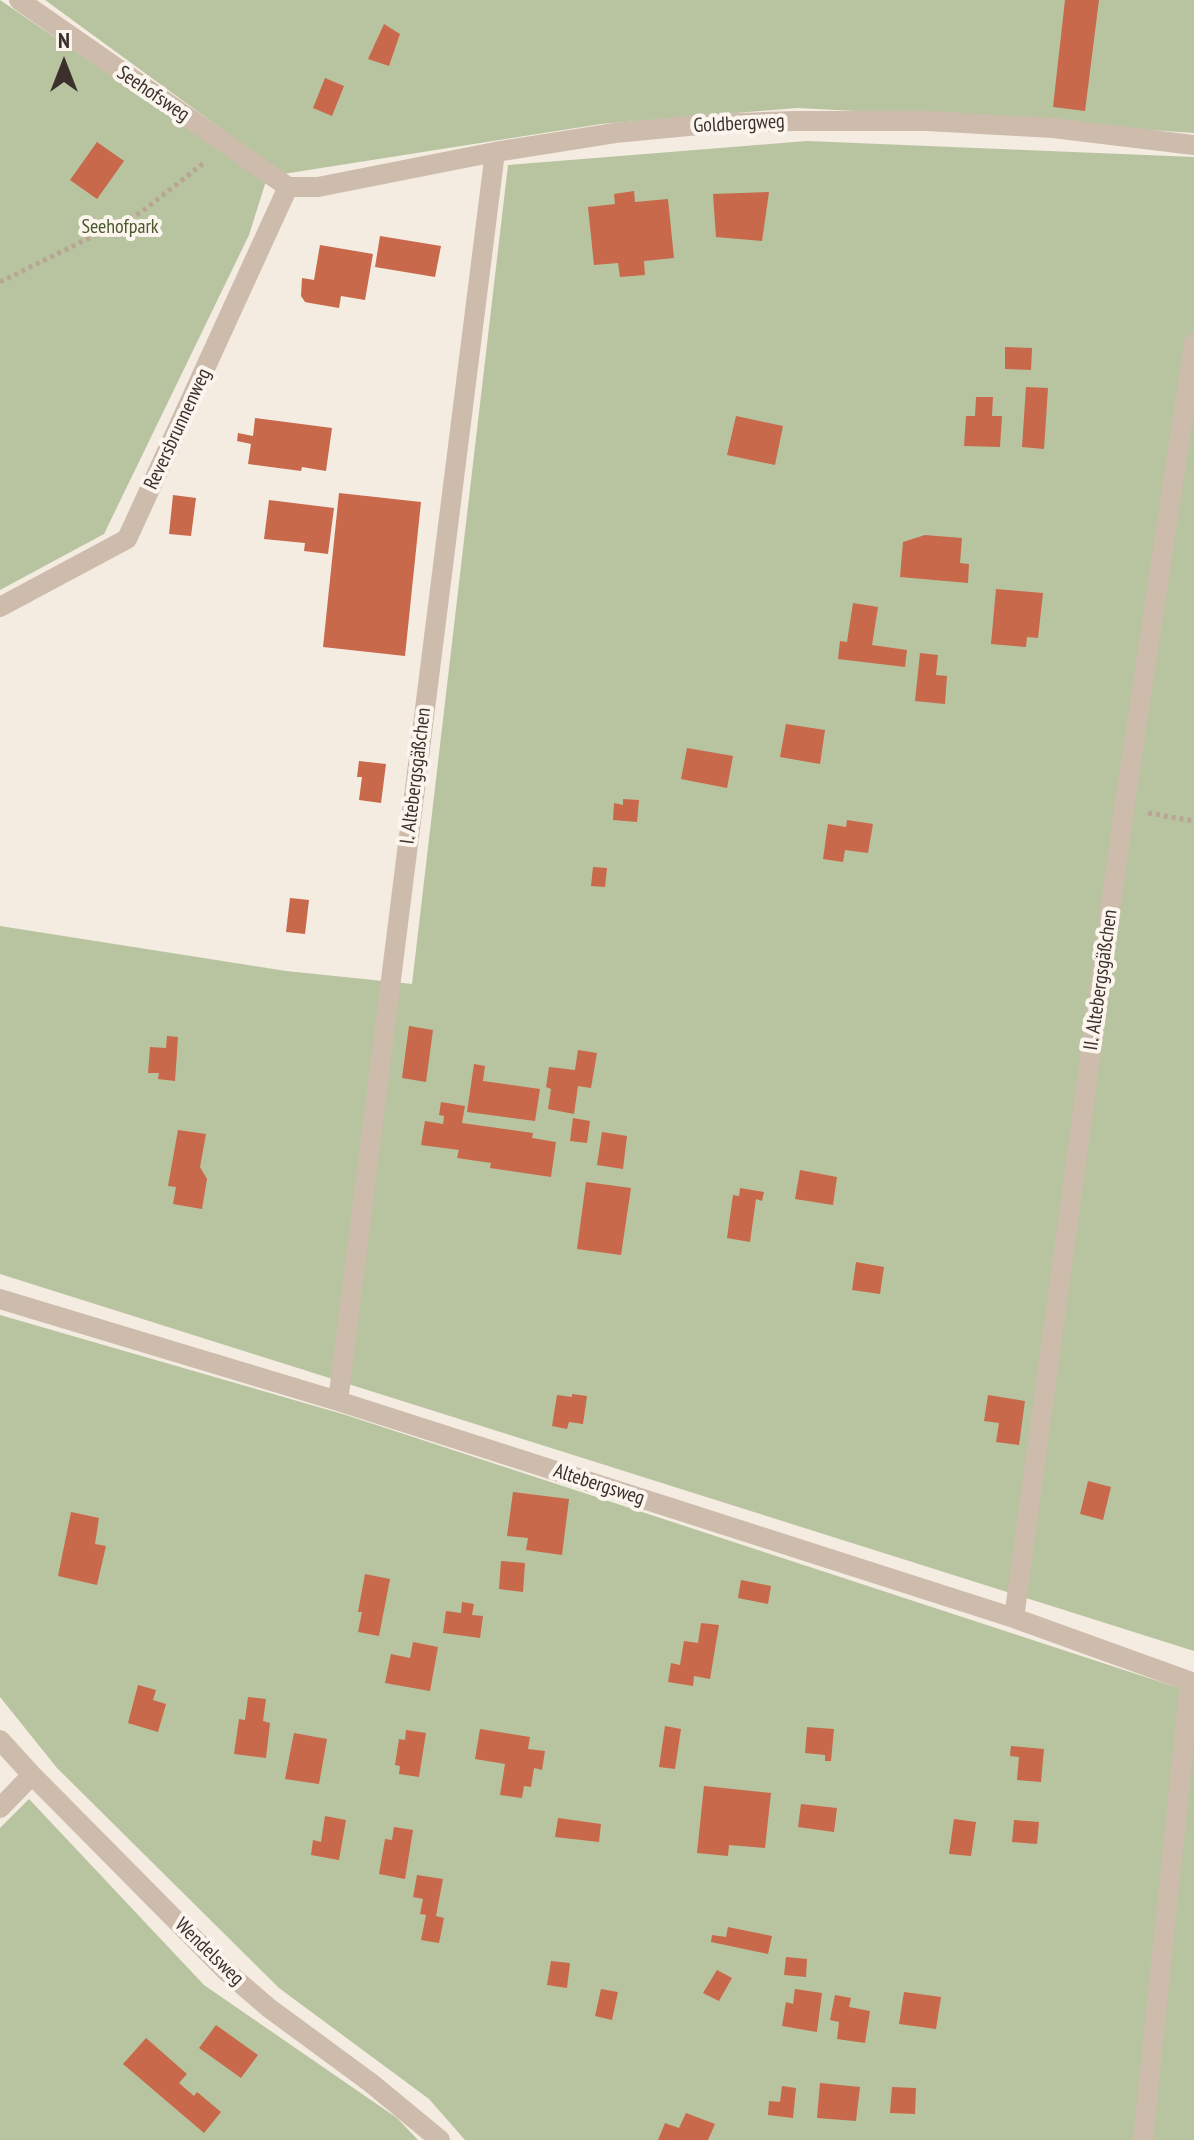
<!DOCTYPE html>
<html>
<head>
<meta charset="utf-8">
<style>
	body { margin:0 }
	#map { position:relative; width:1194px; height:2140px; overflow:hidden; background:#f4ebe1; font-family:"PT Sans Narrow",sans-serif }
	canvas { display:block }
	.north { position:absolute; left:24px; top:24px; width:80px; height:80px; -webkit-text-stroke:6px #fbf5ee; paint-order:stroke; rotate:0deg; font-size:22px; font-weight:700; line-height:32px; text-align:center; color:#3b302b }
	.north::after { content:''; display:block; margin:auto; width:28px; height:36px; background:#3b302b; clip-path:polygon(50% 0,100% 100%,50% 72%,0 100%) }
</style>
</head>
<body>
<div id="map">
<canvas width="1194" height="2140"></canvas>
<div class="north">N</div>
</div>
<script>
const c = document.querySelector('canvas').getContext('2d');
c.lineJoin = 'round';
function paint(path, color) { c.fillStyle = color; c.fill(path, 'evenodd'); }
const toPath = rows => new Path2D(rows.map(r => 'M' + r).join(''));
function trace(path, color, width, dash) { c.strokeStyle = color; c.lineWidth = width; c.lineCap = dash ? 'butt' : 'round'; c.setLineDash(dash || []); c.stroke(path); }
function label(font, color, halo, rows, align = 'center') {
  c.font = font + ' "PT Sans Narrow",sans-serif'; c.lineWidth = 8; c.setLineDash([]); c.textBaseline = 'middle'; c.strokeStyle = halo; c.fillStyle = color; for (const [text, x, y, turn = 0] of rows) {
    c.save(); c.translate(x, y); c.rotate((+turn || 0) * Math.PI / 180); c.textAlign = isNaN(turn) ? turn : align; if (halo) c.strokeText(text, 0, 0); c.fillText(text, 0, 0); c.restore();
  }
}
const green = toPath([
	[0,0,266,181,249,235,104,534,0,590],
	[45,0,1194,0,1194,133,932,115,797,108,601,124,283,174],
	[807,141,1194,157,1194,1651,0,1274,0,926,286,971,412,984,508,165],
	[0,1315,346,1415,1179,1688,1194,1698,1194,2140,465,2140,429,2099,279,1988,57,1768,0,1697],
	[29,1799,204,1985,397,2118,418,2140,0,2140,0,1828]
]);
const building = toPath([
	[1065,0,1099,0,1085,111,1053,107],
	[384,24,400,34,389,66,368,59],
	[325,78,344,86,332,116,313,108],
	[97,142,124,161,97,199,70,180],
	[634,191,635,202,668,199,674,258,644,261,645,275,620,277,618,263,594,265,588,207,615,204,614,194],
	[769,192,762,241,716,237,713,194],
	[380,236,441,246,435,277,375,267],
	[320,245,373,254,365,300,341,296,339,308,310,303,305,302,301,296,302,278,314,280],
	[1005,347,1032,348,1031,370,1005,369],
	[1026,387,1048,388,1044,449,1022,447],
	[976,397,993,397,992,416,1002,416,1000,447,964,446,966,416,975,416],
	[736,416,783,426,775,465,727,455],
	[255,418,332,428,326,471,302,467,301,471,248,464,251,444,237,441,238,433,253,436],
	[339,493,421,502,405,656,323,647],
	[173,495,196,498,191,536,169,534],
	[269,500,334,508,328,554,304,551,305,543,264,539],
	[925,535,962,538,960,563,969,564,968,583,900,577,903,542],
	[996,589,1043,593,1038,638,1027,637,1026,647,991,644],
	[853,603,878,607,872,645,907,650,905,667,838,659,840,641,847,642],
	[920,653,938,655,936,675,947,676,945,704,915,701],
	[786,724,825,730,820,764,780,757],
	[687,748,733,756,727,788,681,779],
	[359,761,386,764,381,803,359,800,362,777,357,777],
	[623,799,639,800,637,822,613,820,614,803,623,805],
	[847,820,873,824,868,853,845,850,843,862,823,859,828,824,846,827],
	[593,867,607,868,605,887,591,886],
	[290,898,309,900,305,934,286,932],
	[409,1026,433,1030,426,1082,402,1078],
	[167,1036,178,1037,175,1081,158,1079,159,1073,148,1073,150,1047,166,1048],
	[578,1050,597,1053,591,1088,578,1086,574,1114,548,1109,551,1089,546,1087,549,1067,575,1070],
	[474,1064,485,1066,483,1081,540,1089,535,1121,467,1112],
	[441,1102,465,1106,462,1123,533,1133,532,1138,556,1142,551,1177,490,1168,491,1163,457,1158,459,1150,421,1145,425,1121,443,1124,444,1116,439,1115],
	[573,1118,590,1121,587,1143,570,1141],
	[178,1130,206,1134,200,1167,207,1179,202,1209,173,1204,176,1187,168,1186],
	[602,1132,627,1136,623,1169,597,1165],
	[800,1170,837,1177,833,1205,795,1199],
	[586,1182,631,1188,621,1255,577,1249],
	[740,1188,764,1192,762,1201,756,1199,750,1242,727,1238,733,1195,739,1196],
	[856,1262,884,1267,880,1294,852,1290],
	[572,1394,587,1396,583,1424,569,1422,567,1429,552,1426,557,1395,572,1397],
	[988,1395,1025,1401,1019,1445,996,1442,999,1423,984,1421],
	[1088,1481,1111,1487,1103,1520,1080,1514],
	[513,1492,569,1499,562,1555,526,1550,528,1538,507,1536],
	[71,1512,99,1518,95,1544,106,1546,97,1585,58,1576],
	[501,1561,525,1563,523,1592,499,1589],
	[365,1574,390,1579,379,1636,358,1632,362,1612,358,1612],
	[741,1580,771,1586,768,1604,738,1598],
	[462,1602,474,1604,472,1615,483,1616,480,1638,443,1633,446,1611,461,1613],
	[701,1623,719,1625,710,1679,694,1676,693,1686,668,1682,671,1663,680,1665,684,1641,698,1643],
	[413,1642,438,1647,430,1691,385,1683,391,1654,410,1658],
	[138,1685,156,1690,153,1700,166,1704,158,1732,128,1723],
	[248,1697,266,1699,263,1721,270,1723,266,1758,234,1754,239,1719,245,1720],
	[665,1726,681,1729,675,1769,659,1767],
	[807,1727,834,1729,831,1761,825,1761,825,1755,805,1753],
	[480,1729,530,1737,528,1749,545,1751,542,1770,534,1768,531,1787,524,1786,522,1798,500,1795,505,1764,475,1759],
	[406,1730,426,1733,419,1777,399,1774,400,1766,395,1765,399,1739,405,1740],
	[294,1733,327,1739,319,1784,285,1779],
	[1011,1746,1044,1749,1041,1782,1017,1780,1019,1757,1010,1756],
	[704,1786,771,1793,765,1848,729,1845,728,1856,697,1853],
	[801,1804,837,1808,834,1832,798,1827],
	[325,1816,346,1820,339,1860,311,1855,313,1840,321,1842],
	[558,1818,601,1824,599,1842,555,1837],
	[954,1819,976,1822,971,1856,949,1854],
	[1014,1820,1039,1822,1037,1844,1012,1842],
	[394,1827,413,1830,405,1879,379,1874,385,1839,392,1840],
	[417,1875,443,1879,436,1916,444,1918,439,1943,421,1940,426,1915,420,1914,423,1899,413,1897],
	[728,1927,772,1936,768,1954,711,1942,712,1935,726,1937],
	[786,1957,807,1959,806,1977,784,1975],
	[551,1961,570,1963,567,1988,547,1985],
	[717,1970,732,1978,719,2001,703,1993],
	[601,1989,618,1992,612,2020,595,2016],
	[795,1989,822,1993,817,2032,782,2026,786,2002,793,2004],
	[904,1992,941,1997,936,2029,899,2024],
	[835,1995,851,1998,849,2007,870,2011,865,2043,837,2039,839,2022,830,2020],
	[216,2025,258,2055,241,2078,199,2048],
	[146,2038,187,2074,179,2083,194,2096,197,2092,221,2112,204,2133,123,2064],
	[820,2083,860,2087,856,2121,817,2118],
	[782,2086,796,2088,793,2118,768,2115,769,2101,780,2102],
	[892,2087,916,2088,915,2114,890,2113],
	[686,2113,715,2124,708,2140,658,2140,665,2123,679,2128]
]);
const path = toPath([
	[0,282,140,213,205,162],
	[1148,813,1194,821]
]);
const minor = toPath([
	[19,0,288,187],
	[288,187,318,187,495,152,615,133,709,124,795,121,927,121,1053,128,1194,145],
	[0,607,127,539,288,187],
	[0,1299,338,1401,1014,1618,1194,1683],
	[338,1401,495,152],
	[1014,1618,1124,809,1194,343],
	[0,1740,32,1775,226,1971,269,2008,371,2083,440,2140],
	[0,1808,32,1775],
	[1143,2140,1190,1682]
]);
const streetNames = [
	["Seehofsweg",153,94,34],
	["Goldbergweg",739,124,-3],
	["Reversbrunnenweg",178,429,-65],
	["I. Altebergsgäßchen",416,776,-83],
	["II. Altebergsgäßchen",1101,980,-82],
	["Altebergsweg",599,1485,18],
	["Wendelsweg",209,1952,44]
];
const parkNames = [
	["Seehofpark",120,227]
];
paint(green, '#b8c4a0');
paint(building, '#c8694b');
trace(path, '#b9a596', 5, [4, 4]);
trace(minor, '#cdbbac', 20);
label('20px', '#3b302b', '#fbf5ee', streetNames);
label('20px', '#4a5a2e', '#fbf5ee', parkNames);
</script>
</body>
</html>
